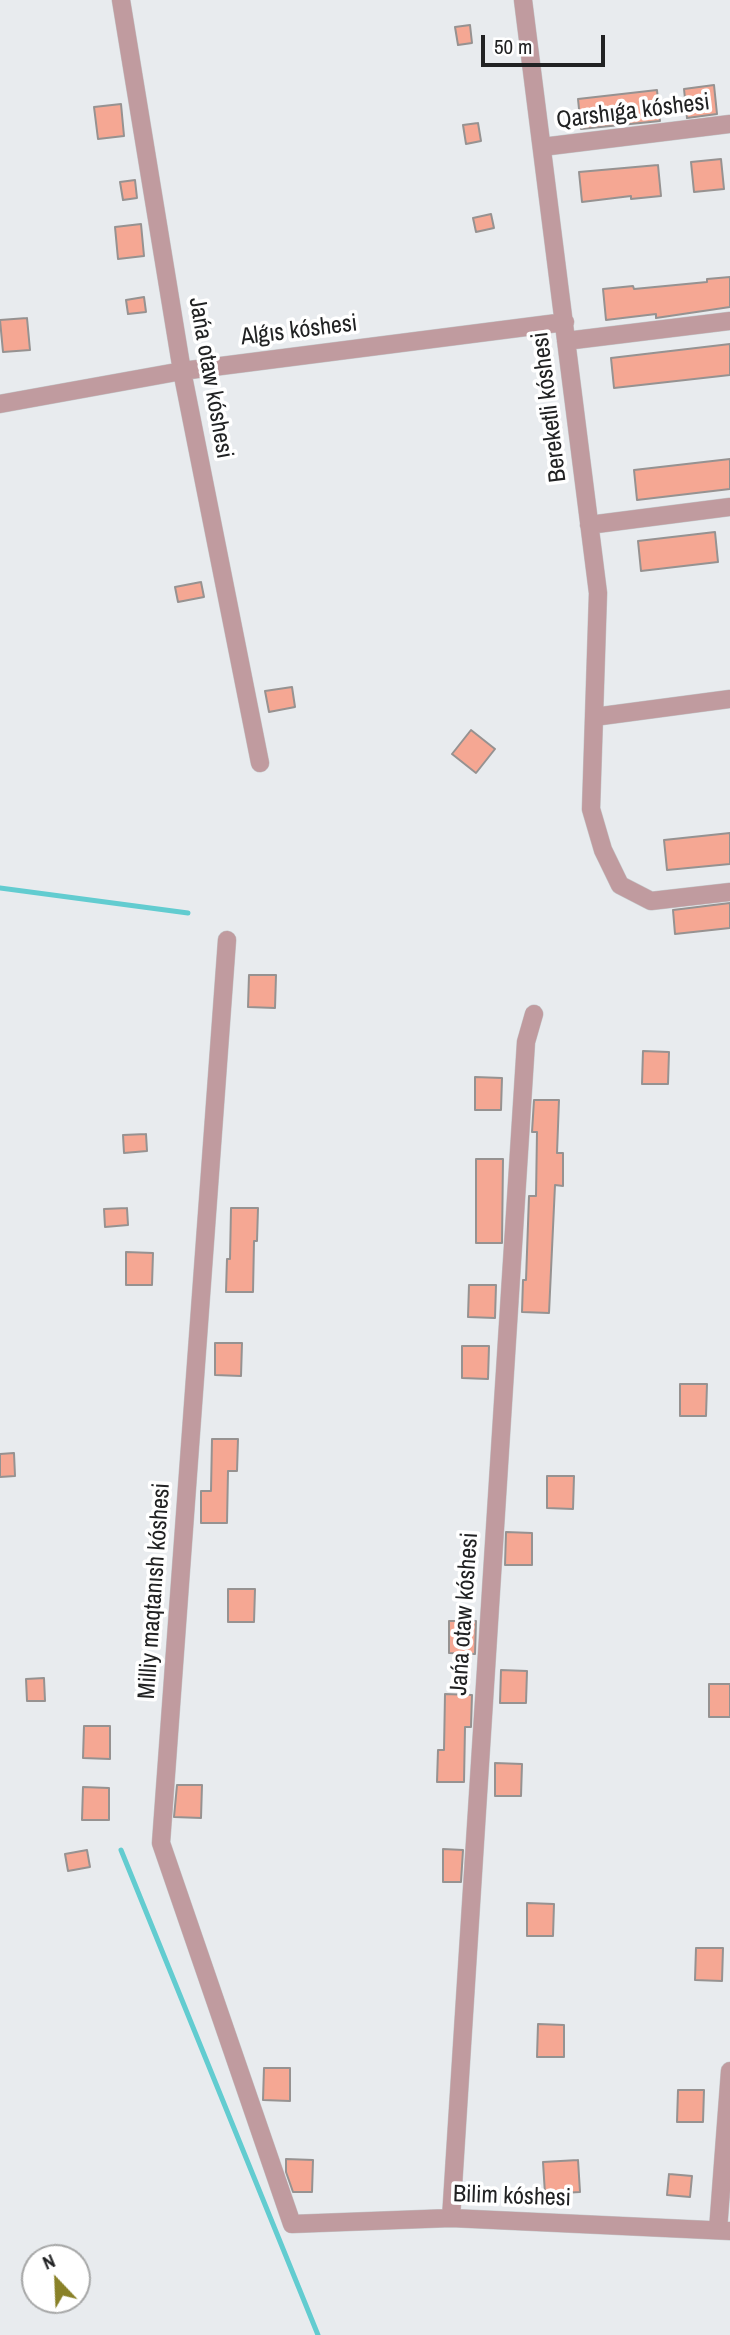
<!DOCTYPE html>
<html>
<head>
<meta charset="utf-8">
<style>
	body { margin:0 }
	#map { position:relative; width:730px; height:2335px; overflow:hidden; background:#e8ebee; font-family:"Archivo Narrow",sans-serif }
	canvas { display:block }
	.north { position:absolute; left:21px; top:2244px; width:70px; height:70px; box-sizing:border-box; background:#fff; border:2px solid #a6a7a7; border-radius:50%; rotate:337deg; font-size:19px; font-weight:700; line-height:28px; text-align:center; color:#212223 }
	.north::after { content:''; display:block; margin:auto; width:24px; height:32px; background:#898128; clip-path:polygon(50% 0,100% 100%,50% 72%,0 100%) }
	.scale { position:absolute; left:481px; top:35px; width:124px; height:32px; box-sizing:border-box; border:4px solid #212223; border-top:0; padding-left:9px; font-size:21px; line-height:24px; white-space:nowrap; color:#212223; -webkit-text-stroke:5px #fff; paint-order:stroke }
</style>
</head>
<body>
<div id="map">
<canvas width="730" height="2335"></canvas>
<div class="north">N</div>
<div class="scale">50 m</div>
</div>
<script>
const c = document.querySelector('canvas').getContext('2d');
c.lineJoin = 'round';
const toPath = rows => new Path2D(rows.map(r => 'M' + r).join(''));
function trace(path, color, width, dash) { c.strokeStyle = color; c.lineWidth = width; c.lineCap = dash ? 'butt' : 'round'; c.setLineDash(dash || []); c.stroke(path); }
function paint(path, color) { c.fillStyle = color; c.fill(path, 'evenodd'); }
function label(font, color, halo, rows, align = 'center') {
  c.font = font + ' "Archivo Narrow",sans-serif'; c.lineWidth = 7; c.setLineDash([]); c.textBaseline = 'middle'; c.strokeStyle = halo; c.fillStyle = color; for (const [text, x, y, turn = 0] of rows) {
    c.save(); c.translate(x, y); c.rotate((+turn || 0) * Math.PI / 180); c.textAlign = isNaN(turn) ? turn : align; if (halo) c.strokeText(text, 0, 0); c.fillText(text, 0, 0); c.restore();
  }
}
const stream = toPath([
	[0,888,188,913],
	[121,1850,318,2335]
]);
const building = toPath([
	[470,25,472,43,458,45,455,27,470,25],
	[714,85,717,114,687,118,684,89,714,85],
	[657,90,660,121,581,129,578,99,657,90],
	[121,104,124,136,98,139,94,107,121,104],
	[478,123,481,141,466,144,463,125,478,123],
	[721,159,724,189,694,192,691,162,721,159],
	[658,165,661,196,631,199,631,196,582,202,579,172,658,165],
	[135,180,137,198,123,200,120,182,135,180],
	[491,214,494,228,476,232,473,218,491,214],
	[141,224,144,256,118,259,115,227,141,224],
	[730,277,730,307,656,318,656,314,606,320,603,289,633,286,634,289,707,282,707,279,730,277],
	[144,297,146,312,128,314,126,300,144,297],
	[27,318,30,350,3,352,0,320,27,318],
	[730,344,730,375,614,388,611,358,730,344],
	[730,459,730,489,637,500,634,470,730,459],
	[715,532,718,562,641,571,638,541,715,532],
	[201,582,204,597,178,602,175,587,201,582],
	[292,687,295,707,269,712,265,691,292,687],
	[471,730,495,749,476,773,452,754,471,730],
	[730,833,730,864,667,870,664,840,730,833],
	[730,903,730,928,675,934,673,910,730,903],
	[249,975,276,975,275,1008,248,1007,249,975],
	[643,1051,669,1052,668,1084,642,1084,643,1051],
	[475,1077,502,1078,501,1110,475,1110,475,1077],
	[534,1100,559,1100,557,1153,563,1153,563,1186,555,1185,549,1313,522,1312,523,1280,526,1280,529,1196,536,1196,537,1132,532,1132,534,1100],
	[146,1134,147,1151,124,1153,123,1135,146,1134],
	[476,1159,503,1159,502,1243,476,1243,476,1159],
	[127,1208,128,1225,105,1227,104,1209,127,1208],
	[231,1208,258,1208,257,1241,254,1241,253,1292,226,1292,227,1259,230,1259,231,1208],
	[126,1252,153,1253,152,1285,126,1285,126,1252],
	[469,1285,496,1285,495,1318,468,1317,469,1285],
	[215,1343,242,1343,241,1376,215,1375,215,1343],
	[462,1346,489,1346,488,1379,462,1378,462,1346],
	[680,1384,707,1384,706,1416,680,1416,680,1384],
	[212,1439,238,1439,237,1471,228,1471,227,1523,201,1523,201,1491,211,1491,212,1439],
	[14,1453,15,1476,0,1477,0,1454,14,1453],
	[547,1476,574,1476,573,1509,547,1508,547,1476],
	[506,1532,532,1533,532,1565,505,1565,506,1532],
	[228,1589,255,1589,254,1622,228,1622,228,1589],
	[449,1621,476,1621,475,1654,449,1653,449,1621],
	[501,1670,527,1671,526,1703,500,1703,501,1670],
	[44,1678,45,1701,27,1701,26,1679,44,1678],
	[709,1684,730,1684,730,1717,709,1717,709,1684],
	[445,1694,472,1695,471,1727,465,1727,464,1782,437,1782,438,1750,444,1750,445,1694],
	[84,1726,110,1726,110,1759,83,1758,84,1726],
	[495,1763,522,1764,521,1796,495,1796,495,1763],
	[177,1785,202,1785,201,1818,174,1817,177,1785],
	[83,1787,109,1788,109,1820,82,1820,83,1787],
	[443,1849,463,1850,461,1882,443,1882,443,1849],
	[87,1850,90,1867,68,1871,65,1854,87,1850],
	[527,1903,554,1904,553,1936,527,1936,527,1903],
	[696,1948,723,1948,722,1981,695,1980,696,1948],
	[538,2024,564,2025,564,2057,537,2057,538,2024],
	[264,2068,290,2068,290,2101,263,2100,264,2068],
	[678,2090,704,2090,703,2122,677,2122,678,2090],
	[286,2159,313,2160,312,2192,293,2192,286,2172,286,2159],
	[578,2160,580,2192,545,2194,543,2162,578,2160],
	[669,2174,692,2176,690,2197,667,2195,669,2174]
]);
const street = toPath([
	[121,0,182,371,260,763],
	[523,0,598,593,591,809,603,850,620,885,651,901,730,892],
	[542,147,730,124],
	[566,341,730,321],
	[0,404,182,371,565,322],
	[589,525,730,507],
	[594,717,730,699],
	[227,940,161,1843,292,2224,451,2218,730,2231],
	[451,2218,526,1042,534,1014],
	[718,2230,730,2071]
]);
const streetNames = [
	["Qarshıǵa kóshesi",633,112,-7],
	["Alǵıs kóshesi",299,331,-7],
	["Jańa otaw kóshesi",210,378,80],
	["Bereketli kóshesi",550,407,-97],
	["Milliy maqtanısh kóshesi",155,1591,-86],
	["Jańa otaw kóshesi",465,1614,-86],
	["Bilim kóshesi",512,2197,2]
];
trace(stream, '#62ccd0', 5);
paint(building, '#f5a793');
trace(building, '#969291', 2);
trace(street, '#c4c7c9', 19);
trace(street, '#c09b9f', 18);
label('24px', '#212223', '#fff', streetNames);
</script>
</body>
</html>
